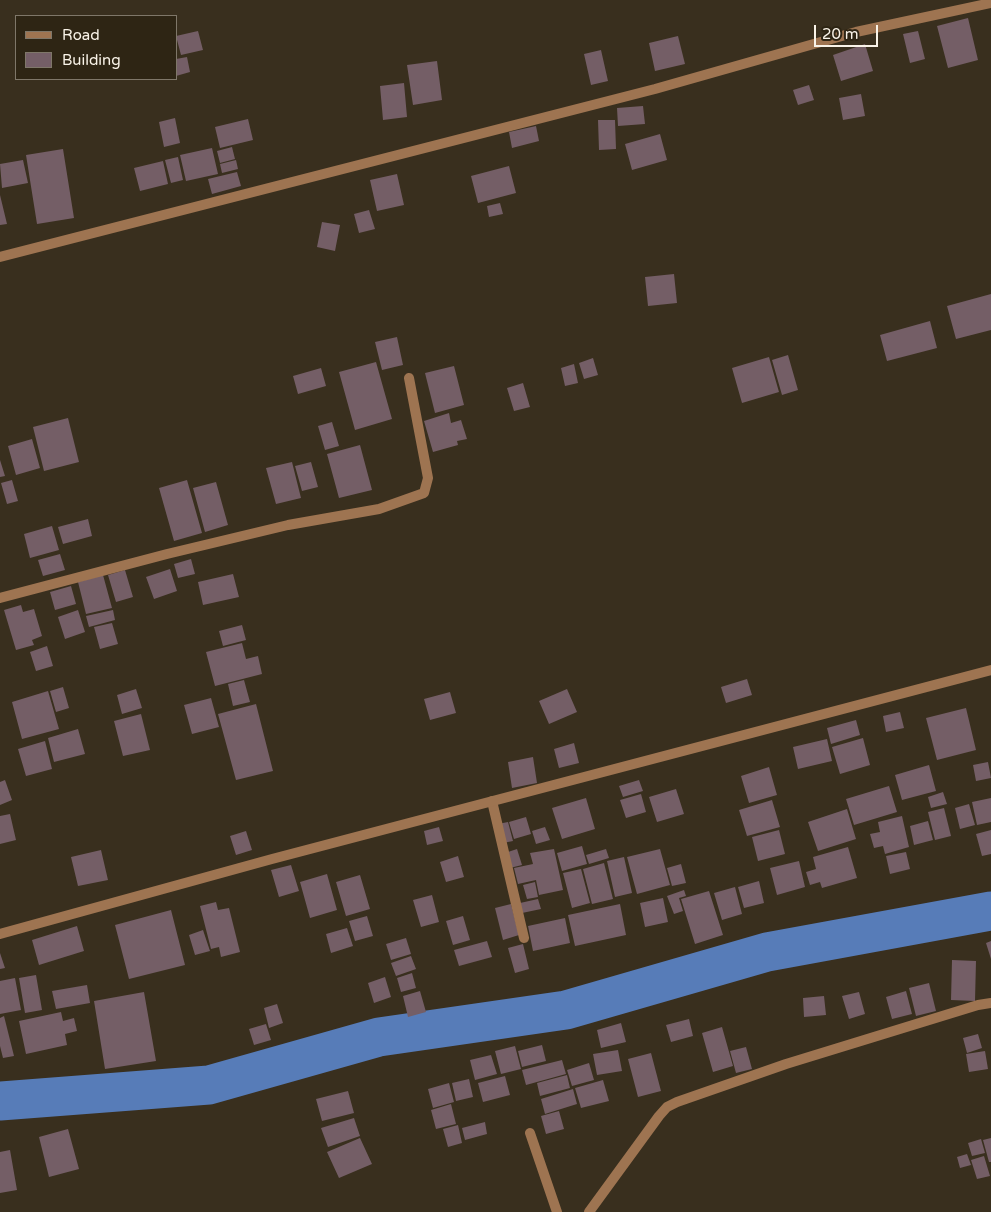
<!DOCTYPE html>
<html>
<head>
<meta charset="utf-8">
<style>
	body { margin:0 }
	#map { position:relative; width:991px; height:1212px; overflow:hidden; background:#392f1e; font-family:"Varela Round",sans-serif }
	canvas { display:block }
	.legend { position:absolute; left:15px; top:15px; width:162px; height:65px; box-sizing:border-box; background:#2e2514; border:1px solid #7f7769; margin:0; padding:6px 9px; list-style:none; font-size:15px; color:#f9f3e8 }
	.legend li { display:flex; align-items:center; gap:10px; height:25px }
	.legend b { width:25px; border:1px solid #7f7769 }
	.scale { position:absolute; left:814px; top:25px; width:64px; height:22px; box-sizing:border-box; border:2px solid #f9f3e8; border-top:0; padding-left:6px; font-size:15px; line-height:18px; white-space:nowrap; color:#f9f3e8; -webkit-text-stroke:4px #2e2514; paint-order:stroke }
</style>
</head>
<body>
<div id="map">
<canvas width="991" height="1212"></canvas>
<ul class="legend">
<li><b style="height:6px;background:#9e7451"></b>Road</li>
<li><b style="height:14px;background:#745e66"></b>Building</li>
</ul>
<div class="scale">20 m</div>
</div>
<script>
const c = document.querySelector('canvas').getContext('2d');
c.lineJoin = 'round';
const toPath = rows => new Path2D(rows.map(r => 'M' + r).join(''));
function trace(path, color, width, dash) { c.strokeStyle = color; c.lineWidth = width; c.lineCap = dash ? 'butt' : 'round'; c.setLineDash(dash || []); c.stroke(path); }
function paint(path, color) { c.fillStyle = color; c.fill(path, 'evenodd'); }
const river = toPath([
	[0,1101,209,1085,379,1037,566,1010,767,952,991,911]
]);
const building = toPath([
	[968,18,978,60,948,68,937,26],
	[198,31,203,50,181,55,176,36],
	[918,31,925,59,910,63,903,34],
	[678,36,685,64,655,71,649,43],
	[865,44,873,71,841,81,833,55],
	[601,50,608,81,591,85,584,54],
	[187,57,190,72,176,76,176,59],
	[437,61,442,100,413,105,407,65],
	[404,83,407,117,383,120,380,86],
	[809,85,814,100,798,105,793,90],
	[861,94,865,116,843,120,839,98],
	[643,106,645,124,618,126,617,108],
	[175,118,180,143,164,147,159,122],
	[248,119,253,140,220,148,215,127],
	[598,120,615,120,616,149,599,150],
	[536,126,539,141,512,148,509,132],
	[660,134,667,160,632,170,625,144],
	[232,147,235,159,220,163,217,151],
	[212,148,218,174,186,181,180,155],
	[63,149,74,218,37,224,26,155],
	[178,157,183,180,171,183,165,160],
	[23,160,28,183,2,188,0,164],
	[236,160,238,169,222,173,220,164],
	[163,161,168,184,140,191,134,168],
	[509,166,516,193,478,203,471,176],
	[237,172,241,186,212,194,208,179],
	[397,174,404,205,377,211,370,180],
	[0,195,7,224,0,225],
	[500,203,503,214,489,217,487,206],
	[369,210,375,229,359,233,354,214],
	[322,222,340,225,335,251,317,247],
	[674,274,677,303,648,306,645,277],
	[991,294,991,330,956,339,947,306],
	[930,321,937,348,887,361,880,335],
	[397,337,403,365,382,370,375,342],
	[788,355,798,390,782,395,772,360],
	[769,357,779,392,742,403,732,368],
	[593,358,598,375,584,379,579,363],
	[376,362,392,419,355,430,339,372],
	[574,364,578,383,565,386,561,368],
	[454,366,464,405,435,413,425,373],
	[321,368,326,386,298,394,293,376],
	[523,383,530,407,514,411,507,388],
	[449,413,451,423,461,420,467,439,457,441,458,445,433,452,424,421],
	[68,418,79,462,44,471,33,427],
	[332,422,339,446,325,450,318,426],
	[32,439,40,468,16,475,8,446],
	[360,445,372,490,339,498,327,454],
	[0,460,5,476,0,477],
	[292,462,301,498,276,504,266,468],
	[311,462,318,487,302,491,295,466],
	[12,480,18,501,7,504,1,483],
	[187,480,202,533,174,541,159,488],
	[216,482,228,525,205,532,193,488],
	[88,519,92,536,63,544,58,527],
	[52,526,59,550,30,558,24,534],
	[60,554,65,570,43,576,38,560],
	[191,559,195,574,178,578,174,564],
	[170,569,177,591,154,599,146,577],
	[125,570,133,597,116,602,108,575],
	[233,574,239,597,203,605,198,582],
	[103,575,112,608,86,614,78,582],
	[71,586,76,604,55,610,50,592],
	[21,605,23,612,34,609,42,636,32,640,34,645,16,650,4,610],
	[78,610,85,632,65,639,58,617],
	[113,610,115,620,89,627,86,616],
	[112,623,118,644,100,649,94,627],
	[242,625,246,640,223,646,219,631],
	[242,643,246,659,258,656,262,674,215,686,206,652],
	[47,646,53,666,36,671,30,652],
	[747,679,752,695,726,703,721,687],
	[244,680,250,702,233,706,228,684],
	[63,687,69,708,56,712,50,691],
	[136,689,142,708,122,714,117,695],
	[567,689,577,712,549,724,539,701],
	[48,691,59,729,22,739,12,702],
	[450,692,456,713,430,720,424,699],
	[211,698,219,727,192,734,184,705],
	[256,704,273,771,236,780,218,714],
	[966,708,976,750,937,760,926,718],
	[900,712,904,728,886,732,883,716],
	[141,714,150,750,123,756,114,721],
	[856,720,860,735,831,744,827,728],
	[78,729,85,754,54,762,48,738],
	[863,738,870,765,840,774,832,747],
	[827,739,832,761,798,769,793,747],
	[45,741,52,769,26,776,18,749],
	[574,743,579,763,559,768,554,749],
	[533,757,537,783,512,788,508,762],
	[988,762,991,778,976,781,973,765],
	[929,765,936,791,902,800,895,775],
	[769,767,777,795,749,803,741,776],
	[5,780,12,800,0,805,0,782],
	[639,780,643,791,623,797,619,786],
	[889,786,897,812,854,825,846,799],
	[676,789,684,814,657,822,649,797],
	[943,792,947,804,931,808,928,797],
	[641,794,646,812,626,818,620,800],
	[586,798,595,829,562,839,552,808],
	[991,798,991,822,977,825,972,802],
	[772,800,780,827,747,836,739,810],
	[969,804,975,825,960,829,955,808],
	[944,808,951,836,935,840,928,812],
	[847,809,856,839,818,851,808,822],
	[10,814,16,840,0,844,0,816],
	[902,816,909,847,885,854,883,846,874,848,870,834,880,832,878,822],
	[526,817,531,834,514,839,509,822],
	[928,821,933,840,914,845,910,826],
	[508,822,513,841,503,843,498,824],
	[439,827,443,841,427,845,424,831],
	[545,827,550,840,536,844,532,831],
	[779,830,785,854,758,861,752,837],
	[991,830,991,854,982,856,976,834],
	[246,831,252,850,236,855,230,836],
	[582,846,587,864,562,871,557,853],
	[848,847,857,878,822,888,820,882,810,885,806,872,816,869,813,857],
	[517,849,522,865,510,868,505,853],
	[554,849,563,890,539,895,536,880,518,884,514,868,533,864,530,853],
	[606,849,609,858,589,864,586,855],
	[660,849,670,885,637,894,627,857],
	[101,850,108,880,78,886,71,857],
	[906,852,910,869,890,874,886,856],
	[458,856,464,877,446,882,440,862],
	[624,857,632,893,615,897,607,861],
	[799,861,805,887,777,895,770,868],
	[604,863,613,899,592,904,583,869],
	[681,864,686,883,672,886,667,868],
	[291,865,299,891,279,897,271,870],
	[581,869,590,903,572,908,563,873],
	[327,874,337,910,310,918,300,882],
	[360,875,370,909,346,916,336,882],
	[759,881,764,903,744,908,738,887],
	[535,882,538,897,527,899,523,885],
	[735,887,742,914,722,920,714,893],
	[684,890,686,896,679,898,683,911,674,914,667,896],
	[709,891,723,935,695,944,681,899],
	[432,895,439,922,421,927,413,900],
	[663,898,668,922,645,927,640,903],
	[538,899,541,909,522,913,520,903],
	[216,902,218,910,229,908,240,952,221,957,219,947,211,949,200,906],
	[511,904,519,935,503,940,495,908],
	[620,904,626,935,575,946,568,915],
	[171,910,185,965,129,979,115,925],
	[367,916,373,936,355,941,349,921],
	[463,916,470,940,453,945,446,921],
	[565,918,570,943,533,951,528,926],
	[77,926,84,951,39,965,32,940],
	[347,928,353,946,331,953,326,934],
	[203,930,210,951,195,955,189,935],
	[406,938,411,954,391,960,386,944],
	[487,941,492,957,459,966,454,950],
	[991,941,991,959,986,943],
	[523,944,529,969,515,973,508,948],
	[0,953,5,968,0,969],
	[411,956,416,969,396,976,391,963],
	[952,960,976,961,975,1001,951,1000],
	[412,973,416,988,401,992,397,978],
	[36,975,42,1010,25,1013,19,978],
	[385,977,391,997,374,1003,368,983],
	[15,978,21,1010,0,1014,0,981],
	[929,983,936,1011,916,1016,909,988],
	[87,985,90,1003,56,1009,52,991],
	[420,991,426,1012,408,1017,403,996],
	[906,991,912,1014,892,1019,886,997],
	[144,992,156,1061,105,1069,94,1001],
	[859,992,865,1014,849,1019,842,996],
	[824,996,826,1015,804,1017,803,998],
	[277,1004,283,1023,269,1028,264,1008],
	[61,1012,63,1021,74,1018,77,1031,65,1034,67,1045,26,1054,19,1021],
	[4,1016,14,1056,3,1058,0,1046,0,1018],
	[689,1019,693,1036,671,1042,666,1025],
	[621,1023,626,1042,601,1048,597,1030],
	[266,1024,271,1040,254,1045,249,1029],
	[722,1027,733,1066,713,1072,702,1033],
	[978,1034,982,1048,967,1053,963,1038],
	[542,1045,546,1061,522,1067,518,1051],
	[515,1046,521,1069,501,1074,495,1051],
	[746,1047,752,1069,736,1073,730,1051],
	[618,1050,622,1071,597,1075,593,1054],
	[985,1051,988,1069,969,1072,966,1054],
	[651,1053,661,1091,638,1097,628,1059],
	[491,1055,497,1074,475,1080,470,1060],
	[562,1060,566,1074,526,1085,522,1070],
	[589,1063,594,1080,572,1086,567,1070],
	[567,1075,570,1088,540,1096,537,1083],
	[505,1076,510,1095,483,1102,478,1083],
	[469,1079,473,1097,456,1101,452,1083],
	[603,1080,609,1101,581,1108,575,1088],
	[449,1083,454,1102,433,1108,428,1089],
	[573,1089,577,1104,545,1114,541,1099],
	[348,1091,354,1113,322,1121,316,1099],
	[451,1104,456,1124,436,1129,431,1110],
	[559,1111,564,1129,546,1134,541,1116],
	[354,1118,360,1136,328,1147,321,1128],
	[485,1122,487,1134,465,1140,462,1128],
	[458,1125,462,1143,448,1147,443,1129],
	[68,1129,79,1169,49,1177,39,1137],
	[360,1138,372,1164,339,1178,327,1152],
	[991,1138,991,1162,989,1162,983,1140],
	[981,1139,985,1153,972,1156,968,1143],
	[10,1150,17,1190,0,1193,0,1152],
	[967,1154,971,1165,960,1168,957,1157],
	[984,1156,990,1176,977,1179,971,1160]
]);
const minor = toPath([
	[0,257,655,89,856,32,991,3],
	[0,598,167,554,288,525,379,509,424,493,428,478,409,378],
	[492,801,524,938],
	[530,1133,557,1212],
	[589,1212,659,1116,667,1107,677,1102,786,1064,978,1005,991,1003]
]);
const tertiary = toPath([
	[0,934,272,859,991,670]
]);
trace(river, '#577cb8', 39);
paint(building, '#745e66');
trace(minor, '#9e7451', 10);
trace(tertiary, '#9e7451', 10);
</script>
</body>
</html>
